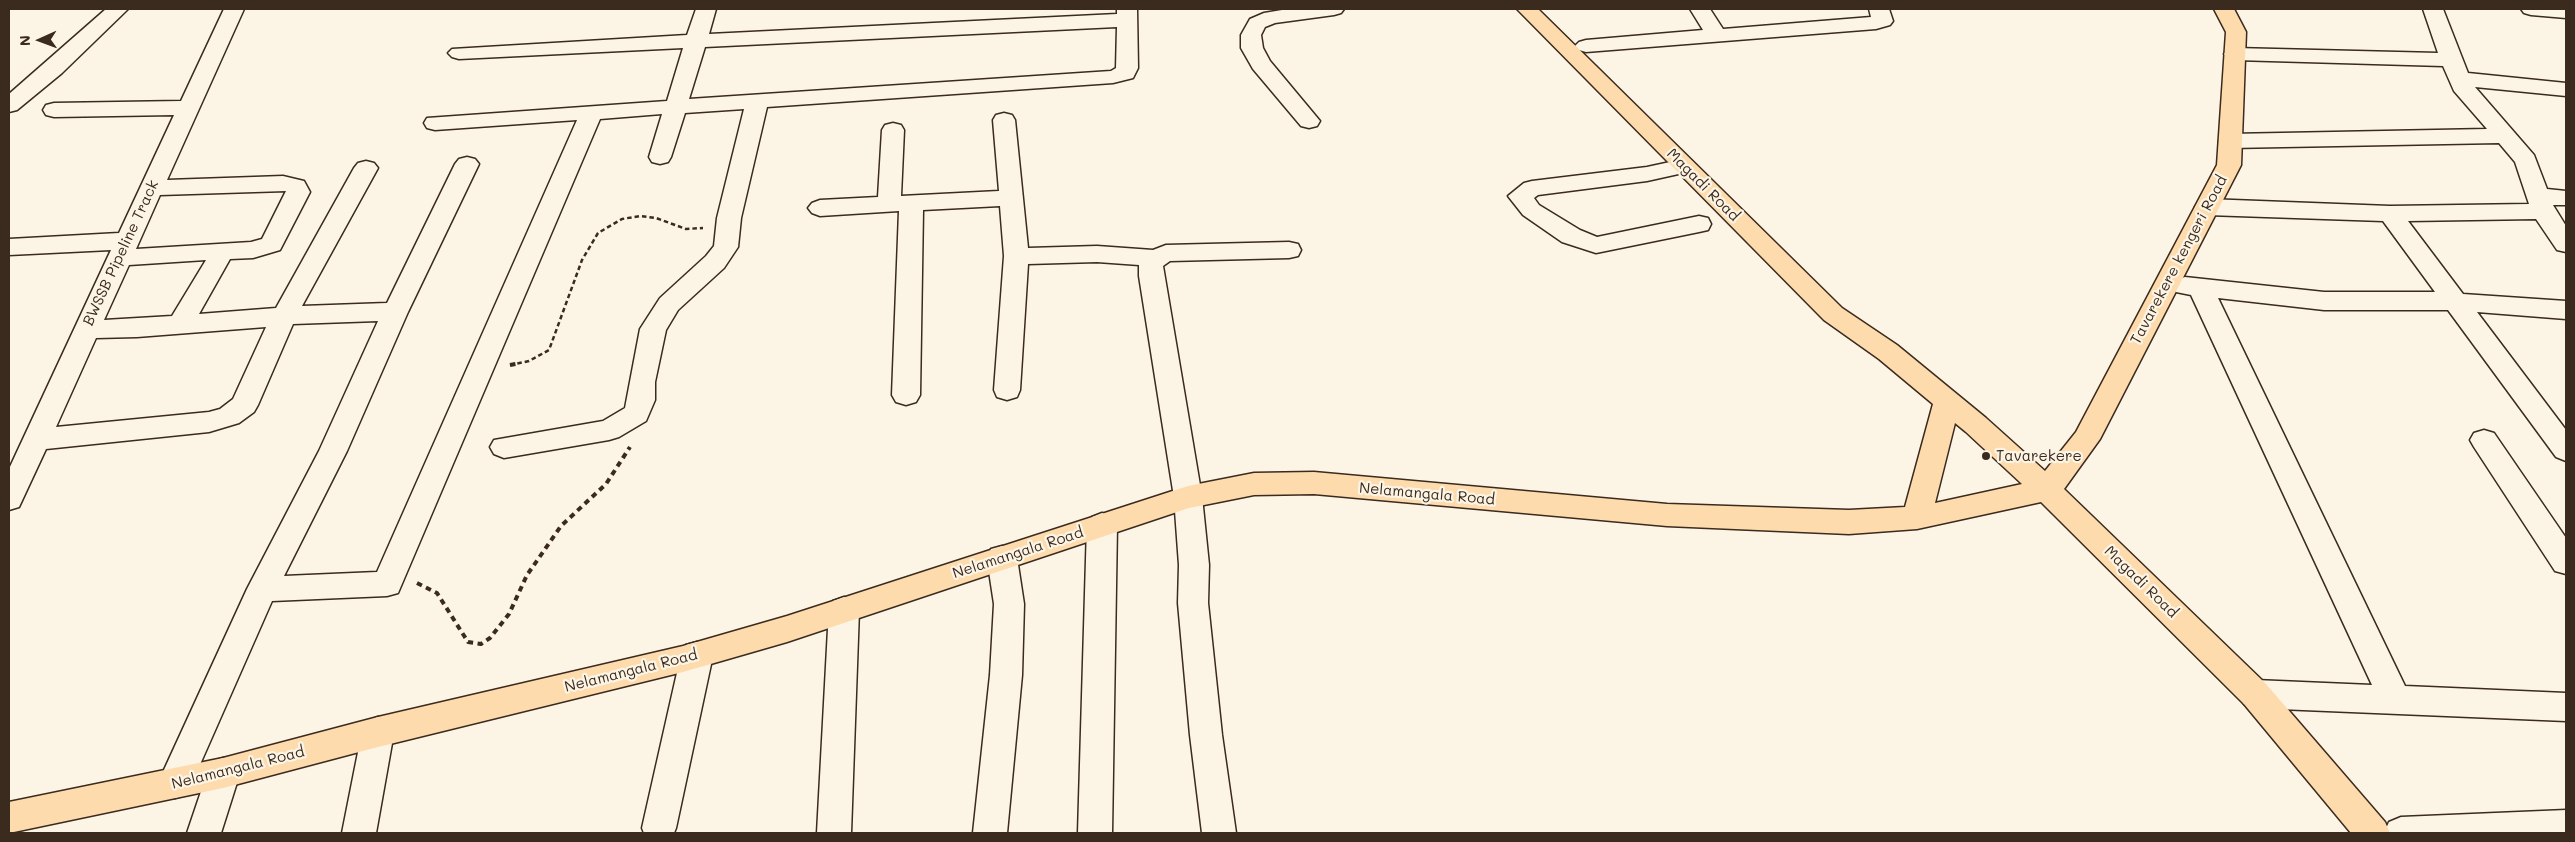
<!DOCTYPE html>
<html>
<head>
<meta charset="utf-8">
<style>
	body { margin:0 }
	#map { position:relative; width:2575px; height:842px; overflow:hidden; background:#fcf5e5; font-family:Mali,sans-serif }
	canvas { display:block }
	.frame { position:absolute; inset:0; border:10px solid #3b2a1e; pointer-events:none }
	.north { position:absolute; left:15px; top:15px; width:50px; height:50px; -webkit-text-stroke:4px #fcf5e5; paint-order:stroke; rotate:268deg; font-size:14px; font-weight:700; line-height:20px; text-align:center; color:#3b2a1e }
	.north::after { content:''; display:block; margin:auto; width:18px; height:22px; background:#3b2a1e; clip-path:polygon(50% 0,100% 100%,50% 72%,0 100%) }
</style>
</head>
<body>
<div id="map">
<canvas width="2575" height="842"></canvas>
<div class="frame"></div>
<div class="north">N</div>
</div>
<script>
const c = document.querySelector('canvas').getContext('2d');
c.lineJoin = 'round';
const toPath = rows => new Path2D(rows.map(r => 'M' + r).join(''));
function trace(path, color, width, dash) { c.strokeStyle = color; c.lineWidth = width; c.lineCap = dash ? 'butt' : 'round'; c.setLineDash(dash || []); c.stroke(path); }
function paint(path, color) { c.fillStyle = color; c.fill(path, 'evenodd'); }
function label(font, color, halo, rows, align = 'center') {
  c.font = font + ' Mali,sans-serif'; c.lineWidth = 4.5; c.setLineDash([]); c.textBaseline = 'middle'; c.strokeStyle = halo; c.fillStyle = color; for (const [text, x, y, turn = 0] of rows) {
    c.save(); c.translate(x, y); c.rotate((+turn || 0) * Math.PI / 180); c.textAlign = isNaN(turn) ? turn : align; if (halo) c.strokeText(text, 0, 0); c.fillText(text, 0, 0); c.restore();
  }
}
const pathFar1 = toPath([
	[510,365,529,361,549,350,582,260,598,233,622,219,640,216,656,218,686,229,703,228]
]);
const path = toPath([
	[510,365,516,364],
	[417,583,437,593,468,642,481,644,490,638,509,614,527,575,561,526,606,484,630,447]
]);
const minor = toPath([
	[106,9,128,9,62,73,17,110,9,112,9,94,106,9],
	[224,9,244,9,167,180,283,176,304,181,310,192,280,250,253,258,230,259,199,314,276,308,354,168,358,163,366,161,374,163,378,168,302,306,387,303,455,164,459,159,467,157,475,159,479,164,408,312,347,451,284,576,377,572,577,120,435,130,427,128,424,123,427,118,667,101,683,48,459,59,452,57,448,53,452,49,687,35,696,9,716,9,709,34,1117,14,1117,9,1137,9,1138,68,1133,78,1113,83,767,107,741,218,738,247,724,268,678,310,666,330,655,382,655,400,646,421,619,437,609,440,504,458,494,454,490,447,494,440,603,421,625,408,640,329,660,298,706,256,714,246,717,218,744,109,685,113,671,157,668,162,660,164,652,162,649,157,662,114,600,119,398,593,387,596,272,601,187,794,175,798,163,794,158,783,247,589,319,451,378,321,293,324,258,405,254,412,239,423,209,432,46,449,19,507,9,510,9,469,111,250,9,255,9,239,119,233,174,115,54,117,46,115,43,110,46,105,54,103,181,101,224,9],
	[1117,27,1116,68,1111,71,689,99,705,47,1117,27],
	[286,191,262,239,251,242,136,249,160,195,286,191],
	[206,260,172,316,104,320,129,265,206,260],
	[266,327,233,399,220,409,209,412,56,427,96,338,137,337,266,327],
	[1288,9,1344,9,1341,13,1334,15,1275,23,1265,27,1261,35,1263,48,1270,61,1320,121,1317,126,1309,128,1301,126,1253,69,1241,48,1241,35,1250,19,1264,13,1288,9],
	[1690,9,1710,9,1723,29,1871,17,1869,9,1889,9,1893,21,1890,25,1876,29,1586,52,1579,50,1575,46,1579,42,1586,40,1703,30,1690,9],
	[2423,9,2443,9,2468,73,2566,83,2566,96,2475,87,2534,155,2547,189,2566,191,2566,205,2553,205,2566,226,2566,252,2557,250,2536,219,2408,221,2463,294,2566,301,2566,319,2477,312,2566,430,2566,461,2556,457,2448,310,2324,310,2218,298,2405,686,2566,693,2566,721,2255,708,2244,704,2239,694,2244,684,2255,680,2372,685,2191,295,2176,292,2172,286,2176,280,2185,277,2324,292,2435,292,2383,221,2207,215,2199,212,2195,207,2199,202,2207,199,2390,206,2529,204,2515,162,2499,143,2230,148,2222,146,2219,141,2222,136,2230,134,2487,129,2454,91,2443,66,2235,60,2228,58,2224,54,2228,50,2235,48,2438,53,2423,9],
	[2521,9,2566,9,2566,18,2531,15,2524,13,2521,9],
	[1004,113,1012,115,1015,120,1028,248,1097,246,1153,250,1166,245,1289,242,1298,244,1301,250,1298,256,1289,258,1170,261,1163,266,1202,497,1209,565,1208,603,1222,735,1236,833,1202,833,1190,735,1178,603,1179,565,1174,497,1139,276,1139,265,1097,262,1028,264,1020,390,1017,397,1007,400,997,397,994,390,1004,256,1000,206,923,210,920,395,916,402,906,405,896,402,892,395,899,211,820,216,812,213,808,208,812,203,820,200,878,197,882,130,885,125,893,123,901,125,904,130,901,196,999,191,993,120,996,115,1004,113],
	[1684,159,1692,161,1696,166,1692,171,1647,181,1538,195,1534,198,1539,205,1580,230,1597,237,1699,216,1708,218,1711,224,1708,230,1699,232,1596,253,1562,242,1523,215,1508,196,1524,183,1532,181,1647,167,1684,159],
	[2484,430,2494,433,2566,538,2566,574,2555,571,2474,447,2470,440,2474,433,2484,430],
	[1102,513,1112,517,1117,525,1112,833,1078,833,1087,525,1092,517,1102,513],
	[1002,546,1013,549,1017,558,1024,604,1022,675,1007,833,973,833,990,675,994,604,987,558,991,549,1002,546],
	[844,597,855,601,859,610,851,833,817,833,829,610,833,601,844,597],
	[697,642,708,645,713,655,676,828,674,833,644,833,642,828,681,655,686,645,697,642],
	[378,717,390,722,394,732,376,833,342,833,362,732,366,722,378,717],
	[223,758,235,762,240,773,221,833,187,833,211,762,223,758],
	[2566,810,2566,833,2384,833,2389,822,2401,817,2566,810]
]);
const major = toPath([
	[1517,9,1538,9,1842,308,1897,345,1986,418,2045,471,2076,432,2217,165,2226,32,2214,9,2234,9,2246,32,2241,165,2100,439,2064,489,2266,684,2385,822,2390,833,2351,833,2244,704,2041,502,1917,529,1849,534,1667,526,1314,494,1254,495,1189,508,787,642,683,672,378,747,223,788,9,833,9,802,223,758,378,717,683,646,787,616,1188,486,1254,473,1314,472,1667,504,1849,510,1905,507,1933,404,1879,359,1824,320,1517,9],
	[1955,423,1966,432,2022,484,1935,503,1955,423]
]);
const markers = [
	[1986,456,5,"#3b2a1e"]
];
const streetNames = [
	["Magadi Road",1703,185,45],
	["BWSSB Pipeline Track",121,253,-65],
	["Tavarekere kengeri Road",2179,260,-62],
	["Nelamangala Road",1427,494,5],
	["Nelamangala Road",1018,553,-18],
	["Magadi Road",2141,582,44],
	["Nelamangala Road",631,671,-14],
	["Nelamangala Road",238,768,-14]
];
const poiNames = [
	["Tavarekere",1996,456]
];
trace(minor, '#3b2a1e', 3);
trace(major, '#3b2a1e', 3);
trace(pathFar1, '#3b2a1e', 2.5, [4.5, 3]);
trace(path, '#3b2a1e', 4, [5.5, 4.5]);
paint(minor, '#fcf5e5');
paint(major, '#fddbac');
for (const [x, y, r, color] of markers) { const dot = new Path2D(); dot.arc(x, y, r, 0, 2 * Math.PI); c.fillStyle = color; c.fill(dot); trace(dot, '#fcf5e5', 2); }
label('15px', '#3b2a1e', '#fcf5e5', streetNames);
label('15px', '#3b2a1e', '#fcf5e5', poiNames, 'left');
</script>
</body>
</html>
